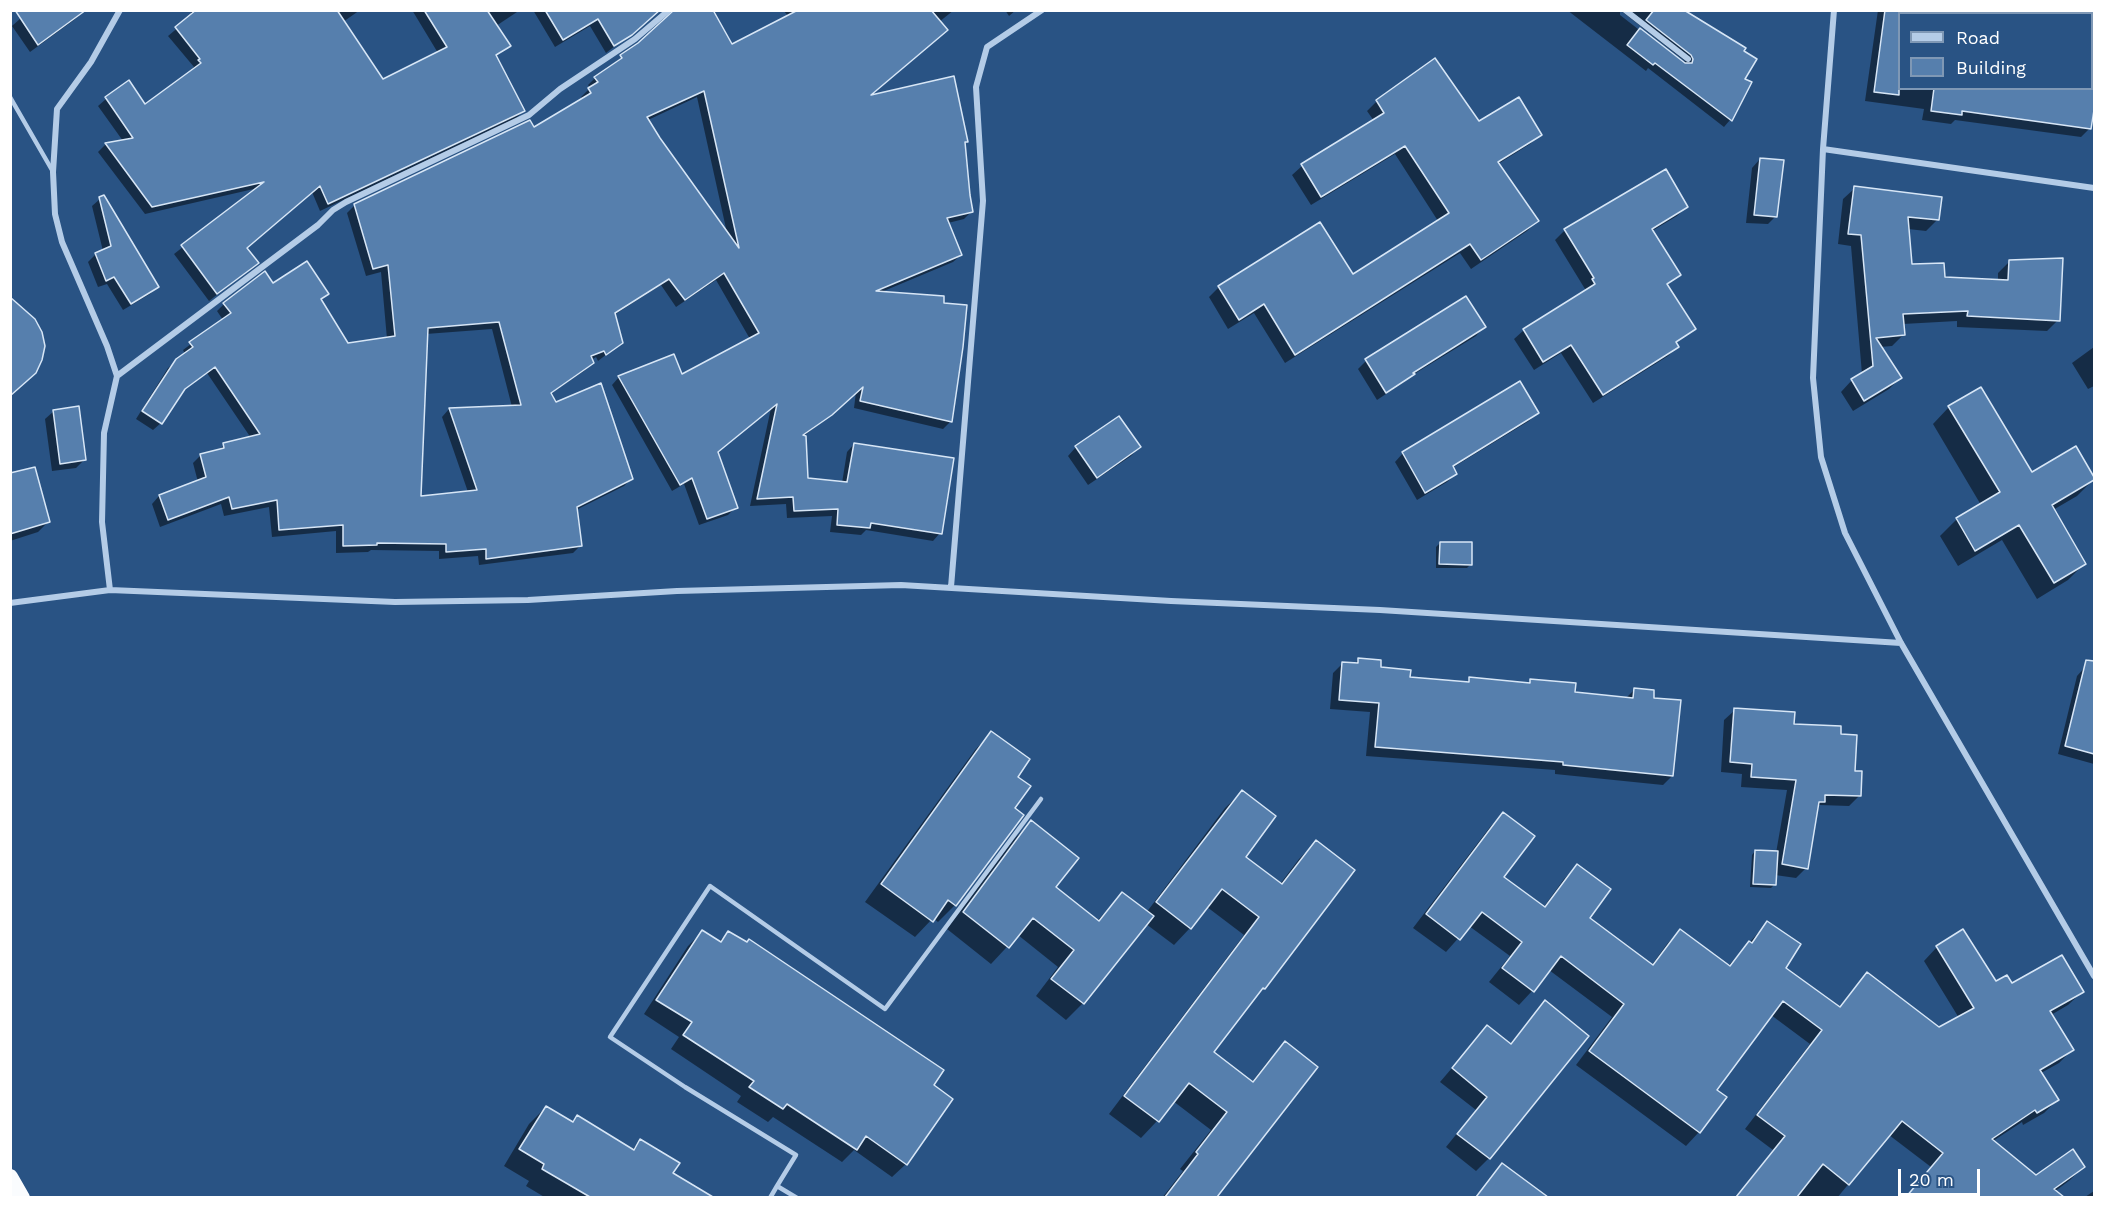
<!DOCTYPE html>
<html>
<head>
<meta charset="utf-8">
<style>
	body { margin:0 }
	#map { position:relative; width:2105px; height:1208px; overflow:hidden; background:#295384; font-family:"Work Sans",sans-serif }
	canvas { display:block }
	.frame { position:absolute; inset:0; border:12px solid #fff; pointer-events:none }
	.legend { position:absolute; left:1898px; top:12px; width:195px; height:78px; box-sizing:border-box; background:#295384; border:2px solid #7f98b5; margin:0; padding:8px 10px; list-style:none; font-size:18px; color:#fff }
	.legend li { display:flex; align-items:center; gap:12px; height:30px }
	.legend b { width:30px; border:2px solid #7f98b5 }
	.scale { position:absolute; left:1898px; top:1169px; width:82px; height:27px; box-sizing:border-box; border:3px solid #fff; border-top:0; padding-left:8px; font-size:18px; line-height:21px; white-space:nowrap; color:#fff; -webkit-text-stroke:4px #295384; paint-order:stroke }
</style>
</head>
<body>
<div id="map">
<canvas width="2105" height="1208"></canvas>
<div class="frame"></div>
<ul class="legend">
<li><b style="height:8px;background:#b4cce7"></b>Road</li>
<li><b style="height:16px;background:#567fad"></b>Building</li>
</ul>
<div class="scale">20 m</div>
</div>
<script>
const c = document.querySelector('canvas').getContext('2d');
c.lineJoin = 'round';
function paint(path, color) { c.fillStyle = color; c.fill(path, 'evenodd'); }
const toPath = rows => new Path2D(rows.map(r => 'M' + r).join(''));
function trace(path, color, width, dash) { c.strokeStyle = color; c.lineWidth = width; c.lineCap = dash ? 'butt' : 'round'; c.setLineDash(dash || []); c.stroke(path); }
const shadow = toPath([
	[30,10,83,12,74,20,30,52,12,26],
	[189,10,360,10,343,22,383,81,438,53,412,10,520,10,496,26,509,45,495,57,524,111,516,118,320,211,312,192,246,248,257,263,209,301,174,254,258,188,145,214,98,152,106,144,123,141,98,106,106,99,128,83,145,106,193,71,192,69,194,67,168,36,193,15],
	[533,10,661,10,606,53,590,26,555,47],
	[783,10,954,10,939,22,867,98,966,141,964,143,972,211,964,219,948,223,961,255,953,262,879,293,950,422,943,429,854,408,856,392,822,422,802,437,807,480,842,483,847,452,854,444,940,533,933,541,866,530,861,535,830,532,832,516,787,518,786,504,750,506,771,408,716,453,736,507,728,515,699,525,684,484,672,491,612,385,619,377,682,376,750,339,716,280,676,307,661,285,614,315,621,343,598,361,596,357,591,360,592,363,584,371,550,394,555,404,631,479,624,486,576,510,580,546,573,553,479,565,478,556,439,559,439,551,371,550,368,552,336,553,336,531,272,537,269,507,224,516,221,504,160,527,152,504,159,496,198,482,193,463,201,455,218,451,224,445,251,438,207,373,181,392,161,423,153,430,136,419,168,368,185,354,183,350,223,320,217,311,224,304,273,285,327,294,320,301,347,345,387,339,381,272,366,276,347,213,355,205,534,130,583,100,581,97,590,88,588,85,595,78,639,44,636,94,789,17],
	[697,97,727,233,726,233,648,120],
	[492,329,512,407,449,409,442,417,468,492,420,498,426,334],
	[1005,10,1016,10,1009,16],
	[1567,10,1678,10,1742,52,1743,80,1750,83,1730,120,1724,127,1648,68,1646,71],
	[1620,10,1685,61,1683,64,1620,15],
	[1878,10,1980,10,1979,14,1900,14,1900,88,2092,88,2092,55,2094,55,2094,100,2090,128,2081,137,1955,120,1951,124,1922,120,1924,109,1865,101],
	[1377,101,1478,123,1540,134,1530,144,1498,164,1537,221,1527,231,1471,269,1460,253,1285,363,1254,313,1228,329,1209,297,1219,287,1353,276,1438,221,1395,154,1311,205,1292,175,1302,166,1374,121,1367,111],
	[1760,159,1776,216,1768,224,1746,223,1752,168],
	[1665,172,1686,207,1677,216,1652,231,1679,275,1666,286,1694,328,1675,344,1677,347,1668,356,1593,403,1561,353,1534,370,1514,339,1524,330,1585,292,1585,289,1555,240,1565,230],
	[1855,188,1937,220,1926,231,1908,229,1910,266,1943,278,1998,281,1998,273,2010,261,2058,320,2047,331,1957,327,1957,321,1903,324,1904,334,1892,346,1880,347,1900,378,1889,389,1853,411,1841,392,1852,380,1862,374,1851,246,1838,244,1843,199],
	[100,199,157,286,150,294,123,310,107,284,98,287,88,262,96,254,103,251,92,206],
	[1466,298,1484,327,1476,336,1411,376,1404,382,1377,400,1358,369,1366,361],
	[2094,347,2094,386,2088,389,2072,363],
	[1949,407,2031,474,2094,479,2077,496,2053,510,2084,564,2068,580,2037,599,2002,540,1958,566,1940,536,1957,519,1981,505,1933,424],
	[54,411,85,459,76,468,52,471,45,419],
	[1537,412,1529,421,1452,468,1456,474,1447,482,1417,500,1395,462,1403,453],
	[1076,447,1139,447,1131,456,1088,485,1068,456],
	[10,467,13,474,48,522,38,532,10,541],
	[1440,543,1471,564,1467,568,1436,568,1436,547],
	[1358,660,1408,679,1465,684,1470,679,1527,684,1531,680,1574,694,1625,699,1634,690,1652,699,1672,776,1663,785,1555,774,1555,770,1366,756,1370,712,1330,709,1333,673,1342,664,1354,665],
	[2085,667,2094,669,2094,764,2058,754,2077,676],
	[1735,710,1839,736,1854,772,1859,796,1849,806,1819,805,1817,808,1806,868,1796,878,1775,875,1775,884,1771,888,1750,887,1752,855,1755,851,1776,853,1787,790,1741,787,1742,774,1721,772,1724,720],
	[991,733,1016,777,1013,808,1022,815,955,905,938,922,933,918,915,937,865,902,975,750],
	[1242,792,1244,857,1280,884,1299,859,1316,842,1264,988,1251,1001,1211,1052,1251,1083,1269,1060,1285,1043,1316,1067,1216,1198,1162,1198,1183,1171,1180,1169,1211,1130,1173,1101,1157,1121,1141,1138,1109,1114,1244,935,1207,907,1190,928,1174,945,1146,924,1083,1003,1066,1020,1036,996,1058,967,1018,935,991,964,947,929,1014,839,1031,822,1054,888,1097,921,1122,894,1146,913,1225,808],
	[1503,814,1502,877,1543,908,1564,879,1577,866,1588,918,1651,966,1667,944,1680,930,1728,966,1767,923,1784,968,1838,1008,1867,974,1939,1029,1959,1018,1924,961,1937,947,1995,983,2082,992,2068,1005,2051,1015,2072,1050,2059,1063,2041,1073,2057,1100,2044,1113,2023,1125,2022,1122,1993,1141,2036,1177,2083,1167,2070,1180,2046,1198,1906,1198,1931,1167,1889,1135,1837,1198,1735,1198,1773,1150,1745,1129,1810,1044,1771,1015,1715,1090,1725,1098,1699,1132,1686,1146,1576,1065,1612,1017,1549,970,1532,991,1519,1005,1489,982,1510,956,1469,926,1446,952,1413,928,1490,827],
	[702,932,718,942,728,933,932,1085,906,1164,892,1177,854,1150,842,1162,773,1117,768,1122,737,1102,741,1096,671,1049,679,1037,644,1014,688,946],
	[1545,1002,1587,1036,1489,1158,1476,1171,1446,1147,1476,1110,1440,1082,1487,1027,1509,1045],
	[546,1107,571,1123,577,1117,632,1150,640,1141,671,1174,710,1198,546,1198,526,1186,529,1181,504,1166,529,1124],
	[1502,1165,1534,1189,1527,1198,1476,1198],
	[2094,1191,2094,1198,2085,1198,2085,1197]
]);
const building = toPath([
	[15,10,86,10,38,45,15,10],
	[196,10,337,10,383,79,447,47,424,10,487,10,511,46,496,55,525,111,328,204,320,186,247,248,259,263,217,294,181,245,264,182,152,207,105,143,133,138,105,97,129,80,145,104,201,63,198,60,200,59,175,27,196,10],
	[545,10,660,10,632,35,614,46,598,19,563,40,545,10],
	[674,10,713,10,732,44,798,10,931,10,948,30,871,95,954,76,968,142,965,142,970,195,973,212,947,218,962,255,876,291,944,296,944,303,967,305,963,347,952,422,860,401,863,387,832,415,803,435,806,436,808,478,847,482,854,443,954,458,942,534,871,523,870,528,837,525,838,509,794,511,793,497,757,499,777,404,718,452,738,508,707,519,692,478,680,485,618,376,674,354,682,374,759,333,724,273,685,300,669,279,615,313,623,343,606,355,604,351,591,356,594,363,551,393,556,402,601,383,633,479,577,507,582,546,486,559,486,549,446,552,446,544,377,543,377,545,343,546,343,525,279,530,277,500,232,509,229,497,168,520,159,495,206,477,200,454,224,448,223,443,260,434,215,367,185,389,162,424,142,411,176,359,193,347,189,342,231,313,223,303,265,271,273,283,307,261,329,294,321,299,348,343,395,336,388,265,373,269,354,204,530,120,534,127,591,93,588,88,598,82,594,77,622,58,620,55,638,43,674,10],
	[704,91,739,248,660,138,647,117,704,91],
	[499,322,521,405,449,408,477,490,421,496,428,328,499,322],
	[1654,10,1684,10,1746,48,1744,51,1757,59,1745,79,1752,82,1732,121,1655,63,1653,65,1627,45,1640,28,1685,63,1692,63,1693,59,1691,55,1646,20,1654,10],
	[1885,10,1899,10,1899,95,1874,92,1885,10],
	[1435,58,1479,121,1519,97,1542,135,1498,162,1539,221,1481,260,1470,244,1295,355,1264,304,1239,320,1218,286,1320,222,1353,274,1449,213,1405,146,1321,197,1301,164,1384,113,1376,100,1435,58],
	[1934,88,2094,88,2094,110,2091,129,1962,111,1962,115,1931,111,1934,88],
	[1760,158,1784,160,1777,217,1754,215,1760,158],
	[1666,169,1688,207,1652,229,1681,275,1667,284,1696,329,1676,342,1679,347,1603,395,1571,345,1543,362,1523,329,1595,284,1592,279,1594,278,1564,229,1666,169],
	[1854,186,1942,197,1939,220,1908,217,1912,264,1944,263,1945,277,2008,280,2009,260,2063,258,2060,321,1967,316,1968,311,1903,314,1905,335,1876,338,1902,378,1864,401,1851,379,1873,366,1861,235,1848,234,1854,186],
	[104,195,159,287,131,304,114,277,106,281,95,253,111,246,99,197,104,195],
	[1466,296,1486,327,1413,373,1415,374,1386,393,1365,359,1466,296],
	[10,297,35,319,42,332,45,346,42,360,36,373,10,396,10,297],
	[1520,381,1539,413,1453,466,1457,474,1425,493,1402,452,1520,381],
	[1981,387,2032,472,2076,446,2094,477,2094,480,2052,505,2086,564,2054,583,2019,525,1975,551,1956,518,2000,492,1948,406,1981,387],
	[79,406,86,460,60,464,53,410,79,406],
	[1119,416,1141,447,1097,478,1075,446,1119,416],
	[35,467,50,522,10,534,10,473,35,467],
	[1440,542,1472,542,1472,565,1439,564,1440,542],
	[1358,658,1381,660,1381,667,1411,670,1410,677,1469,682,1469,677,1530,683,1530,679,1576,683,1575,692,1633,698,1634,688,1654,690,1654,698,1681,700,1673,776,1563,765,1563,762,1375,747,1379,703,1339,700,1342,662,1358,663,1358,658],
	[2086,660,2094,661,2094,754,2065,746,2086,660],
	[1734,708,1795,712,1794,724,1841,726,1841,734,1857,735,1855,771,1862,771,1861,796,1825,795,1825,802,1819,802,1808,869,1782,864,1796,780,1751,777,1752,764,1730,762,1734,708],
	[991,731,1030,759,1018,777,1031,786,1015,808,1024,815,956,906,948,900,933,922,881,884,991,731],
	[1242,790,1276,816,1246,857,1282,884,1316,840,1355,870,1265,989,1263,988,1214,1052,1253,1082,1285,1041,1318,1067,1217,1197,1165,1197,1198,1154,1196,1152,1227,1112,1189,1083,1159,1122,1124,1096,1259,917,1222,889,1191,929,1156,902,1242,790],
	[1503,812,1535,836,1504,877,1545,907,1577,864,1611,889,1590,918,1653,965,1680,929,1730,966,1749,941,1752,943,1767,921,1801,944,1786,968,1840,1007,1867,972,1939,1027,1974,1008,1936,946,1963,929,1996,981,2007,975,2012,983,2062,955,2084,992,2050,1011,2074,1050,2040,1070,2059,1100,2037,1113,2035,1110,1992,1139,2036,1175,2073,1149,2085,1167,2054,1189,2064,1197,1906,1197,1943,1153,1902,1121,1849,1185,1823,1164,1797,1197,1736,1197,1785,1136,1757,1115,1822,1030,1783,1001,1717,1090,1727,1097,1700,1133,1589,1051,1624,1004,1561,956,1534,992,1502,968,1522,942,1482,912,1460,940,1426,914,1503,812],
	[1031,820,1079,858,1056,887,1099,921,1122,892,1154,916,1084,1004,1051,979,1074,950,1033,918,1009,948,963,912,1031,820],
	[1755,850,1778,851,1776,885,1753,884,1755,850],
	[702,930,721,942,728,931,747,942,749,939,944,1070,934,1085,953,1099,907,1165,866,1136,857,1150,787,1104,783,1109,749,1087,754,1081,683,1035,692,1022,656,1000,702,930],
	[1545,1000,1589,1036,1490,1159,1457,1134,1487,1097,1452,1068,1487,1025,1511,1044,1545,1000],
	[546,1106,573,1122,577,1115,634,1150,640,1139,680,1163,673,1173,713,1197,590,1197,542,1169,544,1164,519,1149,546,1106],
	[1502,1163,1548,1197,1476,1197,1502,1163]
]);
const service = toPath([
	[10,97,52,170],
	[770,1198,777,1186],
	[797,1198,777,1186,796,1155,685,1087,610,1037,710,886,885,1009,1041,799]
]);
const minor = toPath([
	[1625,10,1688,59],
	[1834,10,1823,149,1813,378,1821,457,1845,533,1901,643,2094,976],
	[1823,149,2094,188],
	[117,376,318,225,333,210,346,202,529,115,560,89,635,39,669,10],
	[951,587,983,201,976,87,987,47,1042,10],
	[110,590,102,522,104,433,117,376,107,346,62,242,55,214,53,172,57,109,91,62,120,10],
	[10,603,110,590,395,602,528,600,677,591,901,585,1171,601,1380,610,1901,643]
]);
const trunk = toPath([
	[10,1177,22,1198]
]);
paint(shadow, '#0007');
paint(building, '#567fad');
trace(building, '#d7e6f6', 1.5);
trace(service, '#b4cce7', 4.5);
trace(minor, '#b4cce7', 6);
trace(trunk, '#fafcfe', 16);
</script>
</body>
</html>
